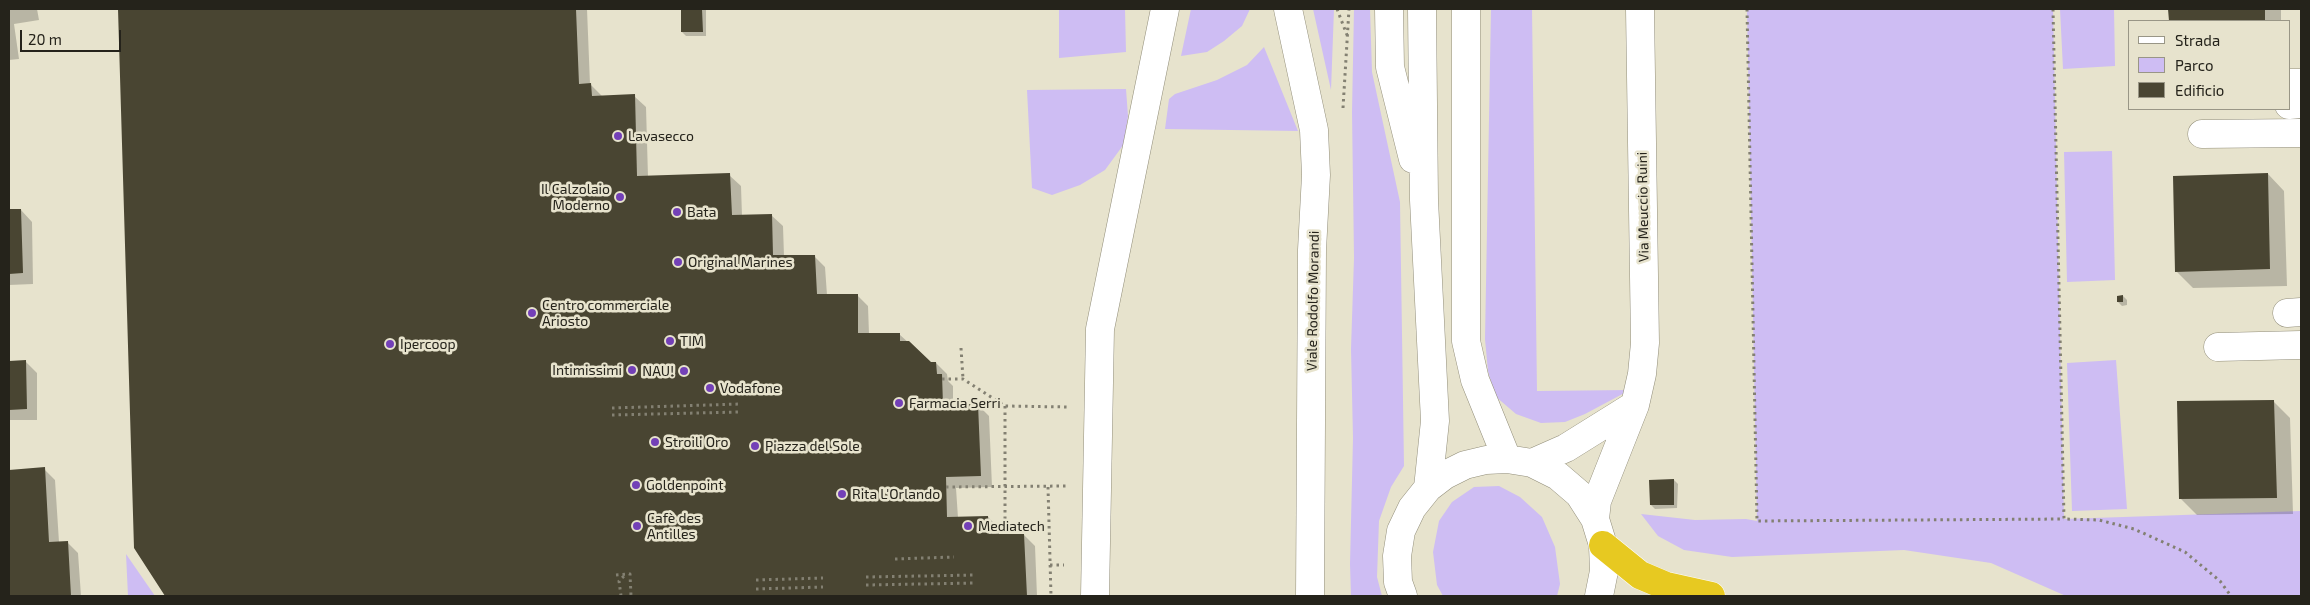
<!DOCTYPE html>
<html>
<head>
<meta charset="utf-8">
<style>
	body { margin:0 }
	#map { position:relative; width:2310px; height:605px; overflow:hidden; background:#e7e3cd; font-family:"Exo 2",sans-serif }
	canvas { display:block }
	.frame { position:absolute; inset:0; border:10px solid #25231b; pointer-events:none }
	.legend { position:absolute; left:2128px; top:20px; width:162px; height:90px; box-sizing:border-box; background:#e7e3cd; border:1px solid #999686; margin:0; padding:6px 9px; list-style:none; font-size:15px; color:#25231b }
	.legend li { display:flex; align-items:center; gap:10px; height:25px }
	.legend b { width:25px; border:1px solid #999686 }
	.scale { position:absolute; left:20px; top:30px; width:101px; height:22px; box-sizing:border-box; border:2px solid #25231b; border-top:0; padding-left:6px; font-size:15px; line-height:18px; white-space:nowrap; color:#25231b; -webkit-text-stroke:4px #e7e3cd; paint-order:stroke }
</style>
</head>
<body>
<div id="map">
<canvas width="2310" height="605"></canvas>
<div class="frame"></div>
<ul class="legend">
<li><b style="height:6px;background:#fff"></b>Strada</li>
<li><b style="height:14px;background:#cebdf3"></b>Parco</li>
<li><b style="height:14px;background:#494532"></b>Edificio</li>
</ul>
<div class="scale">20 m</div>
</div>
<script>
const c = document.querySelector('canvas').getContext('2d');
c.lineJoin = 'round';
function paint(path, color) { c.fillStyle = color; c.fill(path, 'evenodd'); }
const toPath = rows => new Path2D(rows.map(r => 'M' + r).join(''));
function trace(path, color, width, dash) { c.strokeStyle = color; c.lineWidth = width; c.lineCap = dash ? 'butt' : 'round'; c.setLineDash(dash || []); c.stroke(path); }
function label(font, color, halo, rows, align = 'center') {
  c.font = font + ' "Exo 2",sans-serif'; c.lineWidth = 5; c.setLineDash([]); c.textBaseline = 'middle'; c.strokeStyle = halo; c.fillStyle = color; for (const [text, x, y, turn = 0] of rows) {
    c.save(); c.translate(x, y); c.rotate((+turn || 0) * Math.PI / 180); c.textAlign = isNaN(turn) ? turn : align; if (halo) c.strokeText(text, 0, 0); c.fillText(text, 0, 0); c.restore();
  }
}
const green = toPath([
	[1059,9,1125,9,1126,52,1059,58],
	[1191,9,1250,9,1242,26,1224,41,1207,52,1181,56],
	[1313,9,1334,9,1331,90],
	[1354,9,1370,9,1372,72,1400,202,1404,466,1391,487,1379,521,1377,577,1382,596,1351,596,1350,564,1353,438,1351,349,1354,258,1352,112],
	[1491,9,1532,9,1537,391,1630,390,1585,414,1565,422,1541,423,1516,414,1495,396,1488,371,1485,339],
	[1747,9,2053,9,2064,519,2301,511,2301,596,2066,596,1991,563,1904,550,1732,557,1684,550,1658,536,1641,514,1695,520,1746,519,1757,521],
	[2060,9,2114,9,2115,66,2063,69],
	[1264,47,1298,131,1165,129,1169,99,1175,94,1217,80,1247,65],
	[1126,89,1128,116,1124,144,1105,170,1080,185,1052,195,1032,188,1027,90],
	[2112,151,2115,280,2067,282,2064,152],
	[2116,360,2127,509,2072,511,2067,363],
	[1499,486,1520,497,1542,517,1555,547,1560,584,1557,596,1443,596,1437,585,1433,552,1439,521,1452,502,1474,487],
	[126,554,155,596,128,596]
]);
const shadow = toPath([
	[9,9,37,9,39,20,14,24,19,59,9,60],
	[119,9,587,9,590,84,602,96,634,96,646,107,648,177,729,175,741,186,742,216,771,215,783,226,784,256,814,256,825,267,827,295,857,295,868,306,869,334,899,334,931,363,936,363,947,374,948,381,953,386,953,406,978,405,989,416,992,487,956,488,958,518,988,517,999,528,999,535,1024,535,1035,546,1037,596,167,596,135,547],
	[682,9,706,9,706,36,686,36,682,32],
	[2170,9,2281,9,2281,21,2170,21],
	[2268,174,2284,191,2287,286,2193,288,2176,271],
	[21,210,32,222,33,284,9,285,9,211],
	[2123,296,2127,300,2127,305,2122,306,2118,302],
	[9,362,26,362,37,373,37,420,9,420],
	[2273,401,2290,418,2293,514,2197,515,2180,498],
	[44,469,55,480,59,542,67,542,78,553,81,596,9,596,9,471],
	[1674,480,1678,484,1677,508,1655,509,1651,505]
]);
const building = toPath([
	[118,9,576,9,579,84,591,83,592,96,635,94,637,176,730,173,732,215,772,214,773,255,815,255,817,294,858,294,858,333,900,333,900,341,909,341,931,362,936,362,937,374,942,374,943,405,978,404,981,476,946,477,947,517,988,516,989,534,1024,534,1027,596,165,596,134,548],
	[681,9,702,9,703,32,681,32],
	[2168,9,2265,9,2265,21,2169,21],
	[2268,173,2270,269,2175,272,2173,176],
	[9,209,21,209,23,273,9,274],
	[2123,295,2123,302,2117,302,2117,296],
	[26,360,27,409,9,410,9,361],
	[2274,400,2277,498,2179,499,2177,401],
	[45,467,49,542,68,541,71,596,9,596,9,470],
	[1674,479,1674,505,1650,505,1649,480]
]);
const path = toPath([
	[1337,9,1347,35],
	[1747,9,1757,521,2064,519],
	[2053,9,2064,519,2099,520,2134,529,2185,552,2220,581,2231,596],
	[1343,108,1349,9],
	[961,348,963,379],
	[942,379,963,379,1005,406,1068,407],
	[1005,406,1005,534],
	[612,408,740,404],
	[612,415,740,412],
	[946,487,1066,486],
	[1048,487,1051,596],
	[895,559,954,557],
	[1050,565,1064,565],
	[616,575,630,574,631,596],
	[866,577,975,575],
	[756,580,823,578],
	[866,585,975,583],
	[756,589,823,587],
	[621,596,619,581,625,575]
]);
const minor = toPath([
	[1288,9,1314,130,1316,175,1312,250,1310,596],
	[1389,9,1390,67,1413,159],
	[1422,9,1424,200,1435,421,1428,488],
	[1466,9,1466,341,1475,380,1507,459],
	[2289,83,2301,83],
	[2289,105,2301,104],
	[2202,134,2301,133],
	[2287,313,2301,312],
	[2218,347,2301,345],
	[1532,463,1566,448,1635,405],
	[1595,519,1597,501,1635,405,1642,374,1645,343,1640,9],
	[1095,596,1100,329,1165,9],
	[1403,596,1398,582,1397,556,1401,531,1412,508,1428,488,1445,475,1465,465,1486,460,1507,459,1532,463,1558,476,1579,494,1595,519,1603,545,1604,571,1599,596]
]);
const highway = toPath([
	[1603,545,1640,575,1666,586,1711,596]
]);
const markers = [
	[618,136,5,"#7340b7"],
	[620,197,5,"#7340b7"],
	[677,212,5,"#7340b7"],
	[678,262,5,"#7340b7"],
	[532,313,5,"#7340b7"],
	[670,341,5,"#7340b7"],
	[390,344,5,"#7340b7"],
	[632,370,5,"#7340b7"],
	[684,371,5,"#7340b7"],
	[710,388,5,"#7340b7"],
	[899,403,5,"#7340b7"],
	[655,442,5,"#7340b7"],
	[755,446,5,"#7340b7"],
	[636,485,5,"#7340b7"],
	[842,494,5,"#7340b7"],
	[637,526,5,"#7340b7"],
	[968,526,5,"#7340b7"]
];
const poiNames = [
	["Lavasecco",628,136],
	["Il Calzolaio",610,189,"right"],
	["Moderno",610,205,"right"],
	["Bata",687,212],
	["Original Marines",688,262],
	["Centro commerciale",542,305],
	["Ariosto",542,321],
	["TIM",680,341],
	["Ipercoop",400,344],
	["Intimissimi",622,370,"right"],
	["NAU!",674,371,"right"],
	["Vodafone",720,388],
	["Farmacia Serri",909,403],
	["Stroili Oro",665,442],
	["Piazza del Sole",765,446],
	["Goldenpoint",646,485],
	["Rita L'Orlando",852,494],
	["Cafè des",647,518],
	["Antilles",647,534],
	["Mediatech",978,526]
];
const streetNames = [
	["Via Meuccio Ruini",1643,207,-91],
	["Viale Rodolfo Morandi",1313,301,-89]
];
paint(green, '#cebdf3');
paint(shadow, '#0003');
paint(building, '#494532');
trace(minor, '#928e7a', 29);
trace(highway, '#fff', 29);
trace(path, '#838072', 3, [2.5, 4]);
trace(minor, '#fff', 28);
trace(highway, '#e7c921', 28);
for (const [x, y, r, color] of markers) { const dot = new Path2D(); dot.arc(x, y, r, 0, 2 * Math.PI); c.fillStyle = color; c.fill(dot); trace(dot, '#e7e3cd', 2); }
label('14px', '#25231b', '#e7e3cd', poiNames, 'left');
label('14px', '#25231b', '#e7e3cd', streetNames);
</script>
</body>
</html>
